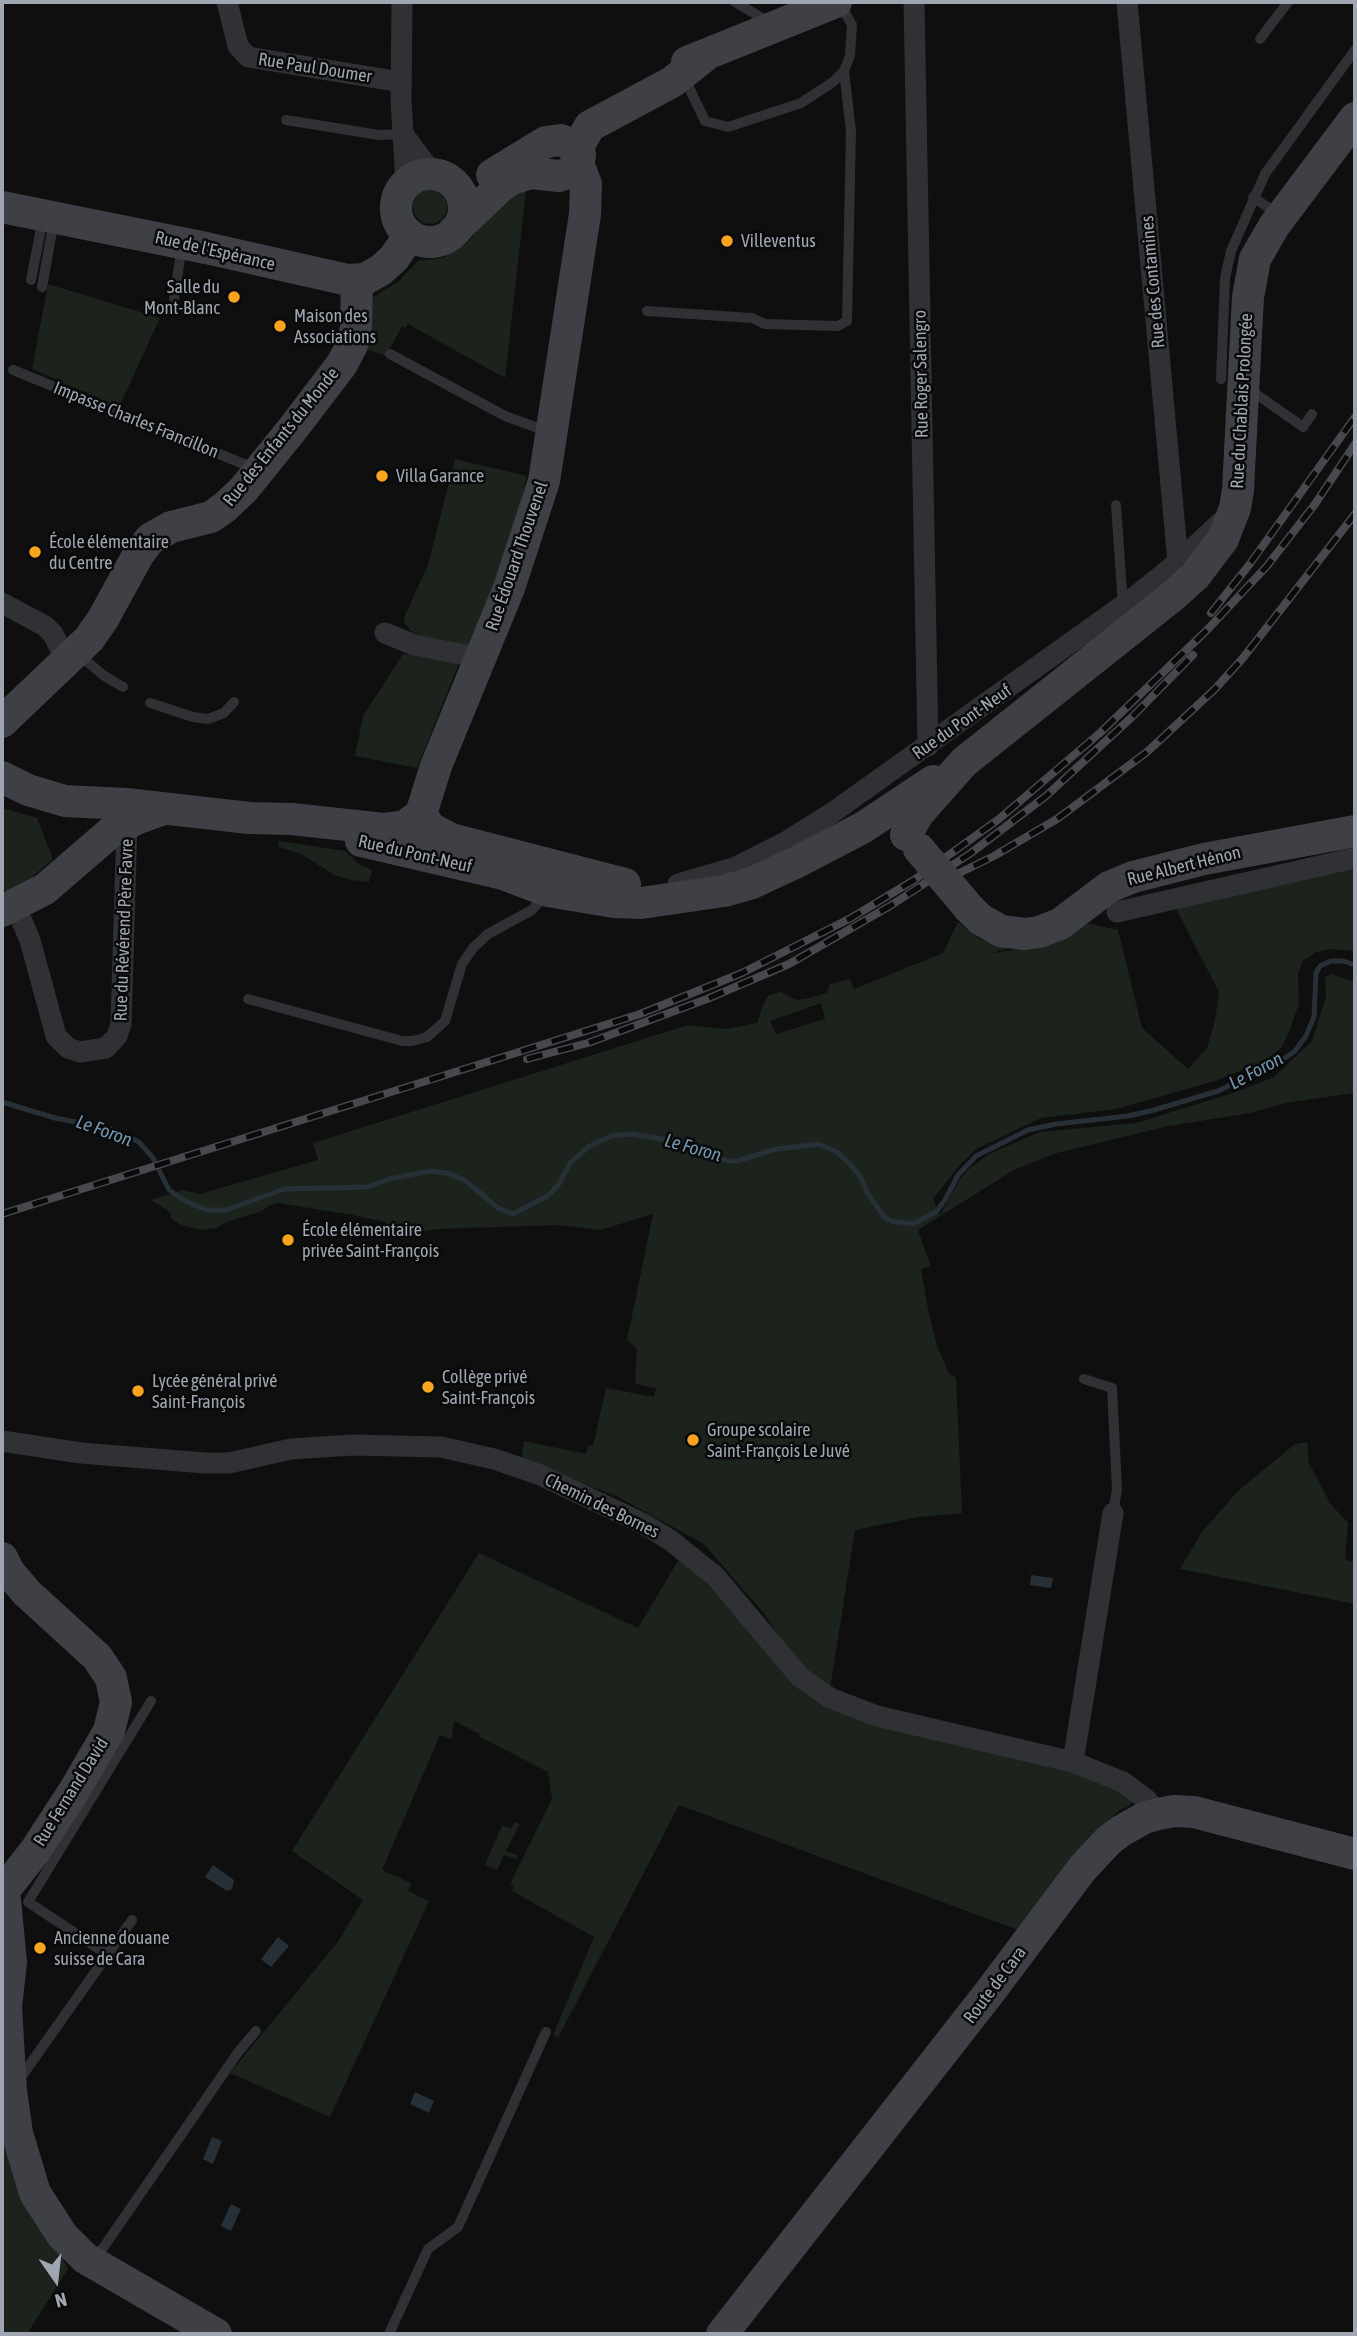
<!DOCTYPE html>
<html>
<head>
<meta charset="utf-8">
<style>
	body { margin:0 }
	#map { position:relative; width:1357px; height:2336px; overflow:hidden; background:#0f0f10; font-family:"Asap Condensed",sans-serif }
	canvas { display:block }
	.frame { position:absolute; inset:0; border:4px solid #9fa6b2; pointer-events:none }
	.north { position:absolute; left:21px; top:2245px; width:70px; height:70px; -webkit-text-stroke:5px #0a0a0b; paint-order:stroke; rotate:166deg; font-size:19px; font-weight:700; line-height:28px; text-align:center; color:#9fa6b2 }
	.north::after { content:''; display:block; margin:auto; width:24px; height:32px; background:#9fa6b2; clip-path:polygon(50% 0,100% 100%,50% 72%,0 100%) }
</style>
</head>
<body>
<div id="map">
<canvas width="1357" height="2336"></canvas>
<div class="frame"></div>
<div class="north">N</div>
</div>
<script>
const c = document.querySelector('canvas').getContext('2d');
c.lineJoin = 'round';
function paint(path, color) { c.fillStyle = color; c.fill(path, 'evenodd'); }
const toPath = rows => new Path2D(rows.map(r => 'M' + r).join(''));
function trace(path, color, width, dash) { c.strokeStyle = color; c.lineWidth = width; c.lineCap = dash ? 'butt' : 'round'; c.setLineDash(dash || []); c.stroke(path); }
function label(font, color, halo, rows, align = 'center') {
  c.font = font + ' "Asap Condensed",sans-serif'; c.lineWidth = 5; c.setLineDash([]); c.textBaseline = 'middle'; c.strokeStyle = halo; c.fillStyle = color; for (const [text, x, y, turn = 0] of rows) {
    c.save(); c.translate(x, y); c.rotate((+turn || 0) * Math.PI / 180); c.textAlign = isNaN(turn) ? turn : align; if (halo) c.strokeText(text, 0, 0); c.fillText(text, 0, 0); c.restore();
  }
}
const green = toPath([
	[526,190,505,378,408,324,405,328,402,326,386,356,362,347,370,299,398,282,418,261,442,258,465,245,509,195],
	'413 207a17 17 0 1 1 34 0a17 17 0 1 1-34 0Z',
	[48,284,160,318,119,407,32,369],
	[455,459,527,476,514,530,471,646,422,637,411,631,404,622,405,615,428,565],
	[403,654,459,663,417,768,355,756,363,716],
	[3,808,37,818,53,859,26,882,6,892,2,884],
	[279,841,345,851,359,864,372,870,369,882,351,880,334,875,301,854,278,847],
	[1355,866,1355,951,1329,949,1316,952,1303,961,1298,974,1299,1004,1289,1031,1282,1047,1265,1061,1215,1081,1116,1109,1041,1118,976,1149,958,1167,933,1199,940,1215,961,1178,969,1169,987,1155,1040,1132,1136,1123,1230,1094,1274,1077,1312,1041,1326,997,1325,977,1332,974,1355,982,1355,1093,1285,1103,1250,1113,1169,1126,1057,1153,1014,1170,918,1230,931,1266,921,1270,928,1309,937,1346,949,1373,956,1378,962,1513,919,1517,855,1530,830,1689,820,1682,788,1651,766,1616,704,1544,616,1496,521,1460,524,1441,586,1454,588,1445,593,1446,606,1388,654,1397,656,1388,635,1384,637,1349,627,1340,653,1214,600,1230,558,1225,438,1229,419,1232,391,1229,385,1222,353,1215,278,1203,268,1206,262,1211,227,1222,216,1228,201,1230,181,1225,170,1218,171,1213,151,1200,182,1190,200,1194,318,1160,313,1143,688,1025,726,1029,757,1023,763,1005,769,995,781,992,797,1000,809,998,827,993,830,984,850,979,854,989,943,953,958,922,980,939,1010,948,987,954,1017,949,1019,945,1081,922,1118,930,1142,1028,1188,1069,1207,1048,1215,1021,1219,992,1174,905],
	[821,1003,825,1019,776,1034,770,1021],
	[1307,1442,1309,1463,1330,1503,1348,1523,1345,1560,1355,1562,1355,1604,1180,1569,1202,1532,1238,1491,1295,1444],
	[479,1553,638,1628,682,1554,791,1679,1071,1768,1119,1788,1130,1798,1132,1804,1117,1812,1098,1831,1021,1931,679,1805,558,2038,553,2035,594,1937,512,1891,514,1886,510,1884,552,1799,548,1772,478,1736,480,1734,454,1721,452,1739,440,1735,382,1870,411,1883,408,1891,429,1901,330,2117,230,2073,337,1943,363,1900,292,1851],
	[515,1822,520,1824,506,1851,518,1855,516,1859,504,1855,497,1870,485,1865,502,1825,511,1829],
	[2,2135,68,2269,27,2334,2,2334]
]);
const water = toPath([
	[1031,1575,1053,1578,1051,1588,1030,1585],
	[213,1865,234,1880,232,1889,227,1891,205,1877],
	[278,1937,289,1946,271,1967,261,1959],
	[415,2092,434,2101,429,2113,410,2104],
	[212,2137,222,2141,213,2164,203,2159],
	[231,2204,241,2209,231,2231,221,2226]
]);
const stream = toPath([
	[2,1102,55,1118,111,1129,139,1142,153,1158,169,1190,185,1201,207,1210,226,1210,284,1189,368,1187,389,1179,430,1171,447,1173,466,1181,498,1208,513,1214,549,1195,559,1184,570,1163,588,1147,611,1136,630,1134,669,1140,688,1145,727,1161,737,1161,776,1149,819,1144,837,1152,849,1163,860,1176,867,1192,884,1217,891,1221,913,1224,936,1212,945,1200,958,1175,976,1156,1028,1130,1056,1124,1128,1116,1154,1110,1218,1091,1282,1060,1295,1051,1306,1036,1314,1017,1316,973,1320,966,1331,961,1343,961,1355,965]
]);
const lane = toPath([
	[735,2,769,22],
	[1260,39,1288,2],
	[684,77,705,121,728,127,801,103,833,82,844,71,850,56,852,25,839,2],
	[286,120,379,135,403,134],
	[1253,197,1279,215],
	[31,280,43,218],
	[42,287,54,220],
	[174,298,182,246],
	[647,311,752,318,765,324,838,326,847,321,851,131,844,71],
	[390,354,505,416,549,432],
	[13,370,256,469],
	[1221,379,1225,278,1231,251,1265,174,1355,50],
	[1249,389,1303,427,1312,414],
	[1116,505,1123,606],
	[77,653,103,675,123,687],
	[150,703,193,717,208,719,224,713,234,702],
	[248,999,402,1041,412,1041,427,1037,445,1021,462,964,473,948,488,934,532,910,545,895],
	[1084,1379,1112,1388,1117,1489,1113,1513],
	[108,1955,28,1902,151,1701],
	[19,2080,132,1920],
	[94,2261,239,2051,256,2031],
	[389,2334,428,2249,458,2227,546,2032]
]);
const street = toPath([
	[227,2,238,46,248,57,401,82],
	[402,2,401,100,406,184],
	[914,2,928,746],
	[1127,2,1178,562],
	[403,134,433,174],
	[2,603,45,626,53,634,67,662],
	[385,633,414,645,481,658],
	[678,884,736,867,789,840,832,813,1136,596,1178,562,1221,522],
	[15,905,30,940,56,1036,68,1048,80,1052,106,1048,117,1036,121,1024,127,823],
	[1117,912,1355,858],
	[2,1441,81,1453,205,1463,229,1463,291,1449,353,1445,441,1447,494,1459,538,1474,644,1524,670,1540,715,1576,800,1677,830,1698,877,1716,1073,1762,1123,1782,1147,1800,1158,1814],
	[1073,1762,1113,1513]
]);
const secondary = toPath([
	[687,62,836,2],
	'396 208a34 34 0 1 1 68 0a34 34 0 1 1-68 0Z',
	[492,175,546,142,561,140,577,148],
	[2,207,206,248,348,280,365,279,381,270,394,258,410,235],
	[454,231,502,185,512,179,530,173,559,176,569,173,578,163,580,155,577,148,590,126,672,82,705,56],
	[2,722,89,639,103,619,138,555,150,539,171,527,211,517,225,507,244,489,294,427,342,364,352,345,356,328,357,280],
	[2,777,28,790,65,801,126,804,249,818,292,819,384,829,405,826,421,814,436,766,509,588,544,481,585,214,586,184,578,163],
	[421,814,430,828,451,839,625,884],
	[906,835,918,814,964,762,1174,595,1195,576,1223,539,1235,508,1238,490,1248,297,1255,259,1274,226,1355,118],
	[361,841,503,874,548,891,614,902,641,903,724,891,752,883,797,862,864,827,933,781],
	[969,908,980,919,1001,931,1025,934,1039,932,1060,924,1109,887,1133,877,1204,859,1355,831],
	[2,911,45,889,111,832,136,819,161,810],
	[2,1558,9,1572,27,1593,97,1657,111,1678,116,1702,109,1731,74,1791,35,1851,2,1893],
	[4,1890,11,1962,6,2007,11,2091,17,2133,35,2193,62,2235,85,2258,216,2334],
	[722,2334,989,1993,1082,1869,1108,1841,1121,1831,1144,1818,1158,1814,1174,1811,1194,1812,1355,1854]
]);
const rail = toPath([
	[1211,613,1249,565,1355,417],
	[945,880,994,856,1057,819,1147,752,1215,689,1243,658,1355,514],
	[527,1059,588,1043,707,999,789,964,890,906,971,853,1046,796,1132,717,1193,655],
	[2,1214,640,1014,742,973,851,918,914,880,999,819,1101,732,1207,630,1267,566,1315,504,1355,444]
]);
const secondaryBridge = toPath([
	[919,849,969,908]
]);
const markers = [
	[727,241,7,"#f8a41f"],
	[234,297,7,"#f8a41f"],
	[280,326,7,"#f8a41f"],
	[382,476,7,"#f8a41f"],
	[35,552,7,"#f8a41f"],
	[288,1240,7,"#f8a41f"],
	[428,1387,7,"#f8a41f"],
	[138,1391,7,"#f8a41f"],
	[693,1440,7,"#f8a41f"],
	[40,1948,7,"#f8a41f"]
];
const streetNames = [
	["Rue Paul Doumer",315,68,9],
	["Rue de l'Espérance",215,251,13],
	["Rue des Contamines",1153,282,-95],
	["Rue Roger Salengro",921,374,-91],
	["Rue du Chablais Prolongée",1242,401,-87],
	["Impasse Charles Francillon",136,420,22],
	["Rue des Enfants du Monde",281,437,-51],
	["Rue Édouard Thouvenel",517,556,-71],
	["Rue du Pont-Neuf",962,722,-35],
	["Rue du Pont-Neuf",415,854,13],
	["Rue Albert Hénon",1184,866,-14],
	["Rue du Révérend Père Favre",124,930,-88],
	["Chemin des Bornes",602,1506,26],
	["Rue Fernand David",71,1792,-58],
	["Route de Cara",995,1985,-53]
];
const poiNames = [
	["Villeventus",741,241],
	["Salle du",220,287,"right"],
	["Mont-Blanc",220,308,"right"],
	["Maison des",294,316],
	["Associations",294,337],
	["Villa Garance",396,476],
	["École élémentaire",49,542],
	["du Centre",49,563],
	["École élémentaire",302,1230],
	["privée Saint-François",302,1251],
	["Collège privé",442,1377],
	["Saint-François",442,1398],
	["Lycée général privé",152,1381],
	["Saint-François",152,1402],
	["Groupe scolaire",707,1430],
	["Saint-François Le Juvé",707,1451],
	["Ancienne douane",54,1938],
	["suisse de Cara",54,1959]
];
const waterNames = [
	["Le Foron",1256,1071,-28],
	["Le Foron",104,1131,20],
	["Le Foron",693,1148,16]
];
paint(green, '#1b231c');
paint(water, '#273036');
trace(stream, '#273036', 5);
trace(lane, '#303135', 10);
trace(street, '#303135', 21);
trace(secondary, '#3e4045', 32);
trace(rail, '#47494e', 8);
trace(rail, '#0a0a0b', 5, [16]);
trace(secondaryBridge, '#3e4045', 32);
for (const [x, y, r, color] of markers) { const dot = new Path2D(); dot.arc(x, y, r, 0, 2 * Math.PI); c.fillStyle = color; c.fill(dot); trace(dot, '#0a0a0b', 2.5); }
label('18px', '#9fa6b2', '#0a0a0b', streetNames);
label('18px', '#9fa6b2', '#0a0a0b', poiNames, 'left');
label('italic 19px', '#7496af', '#0a0a0b', waterNames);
</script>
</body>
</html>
